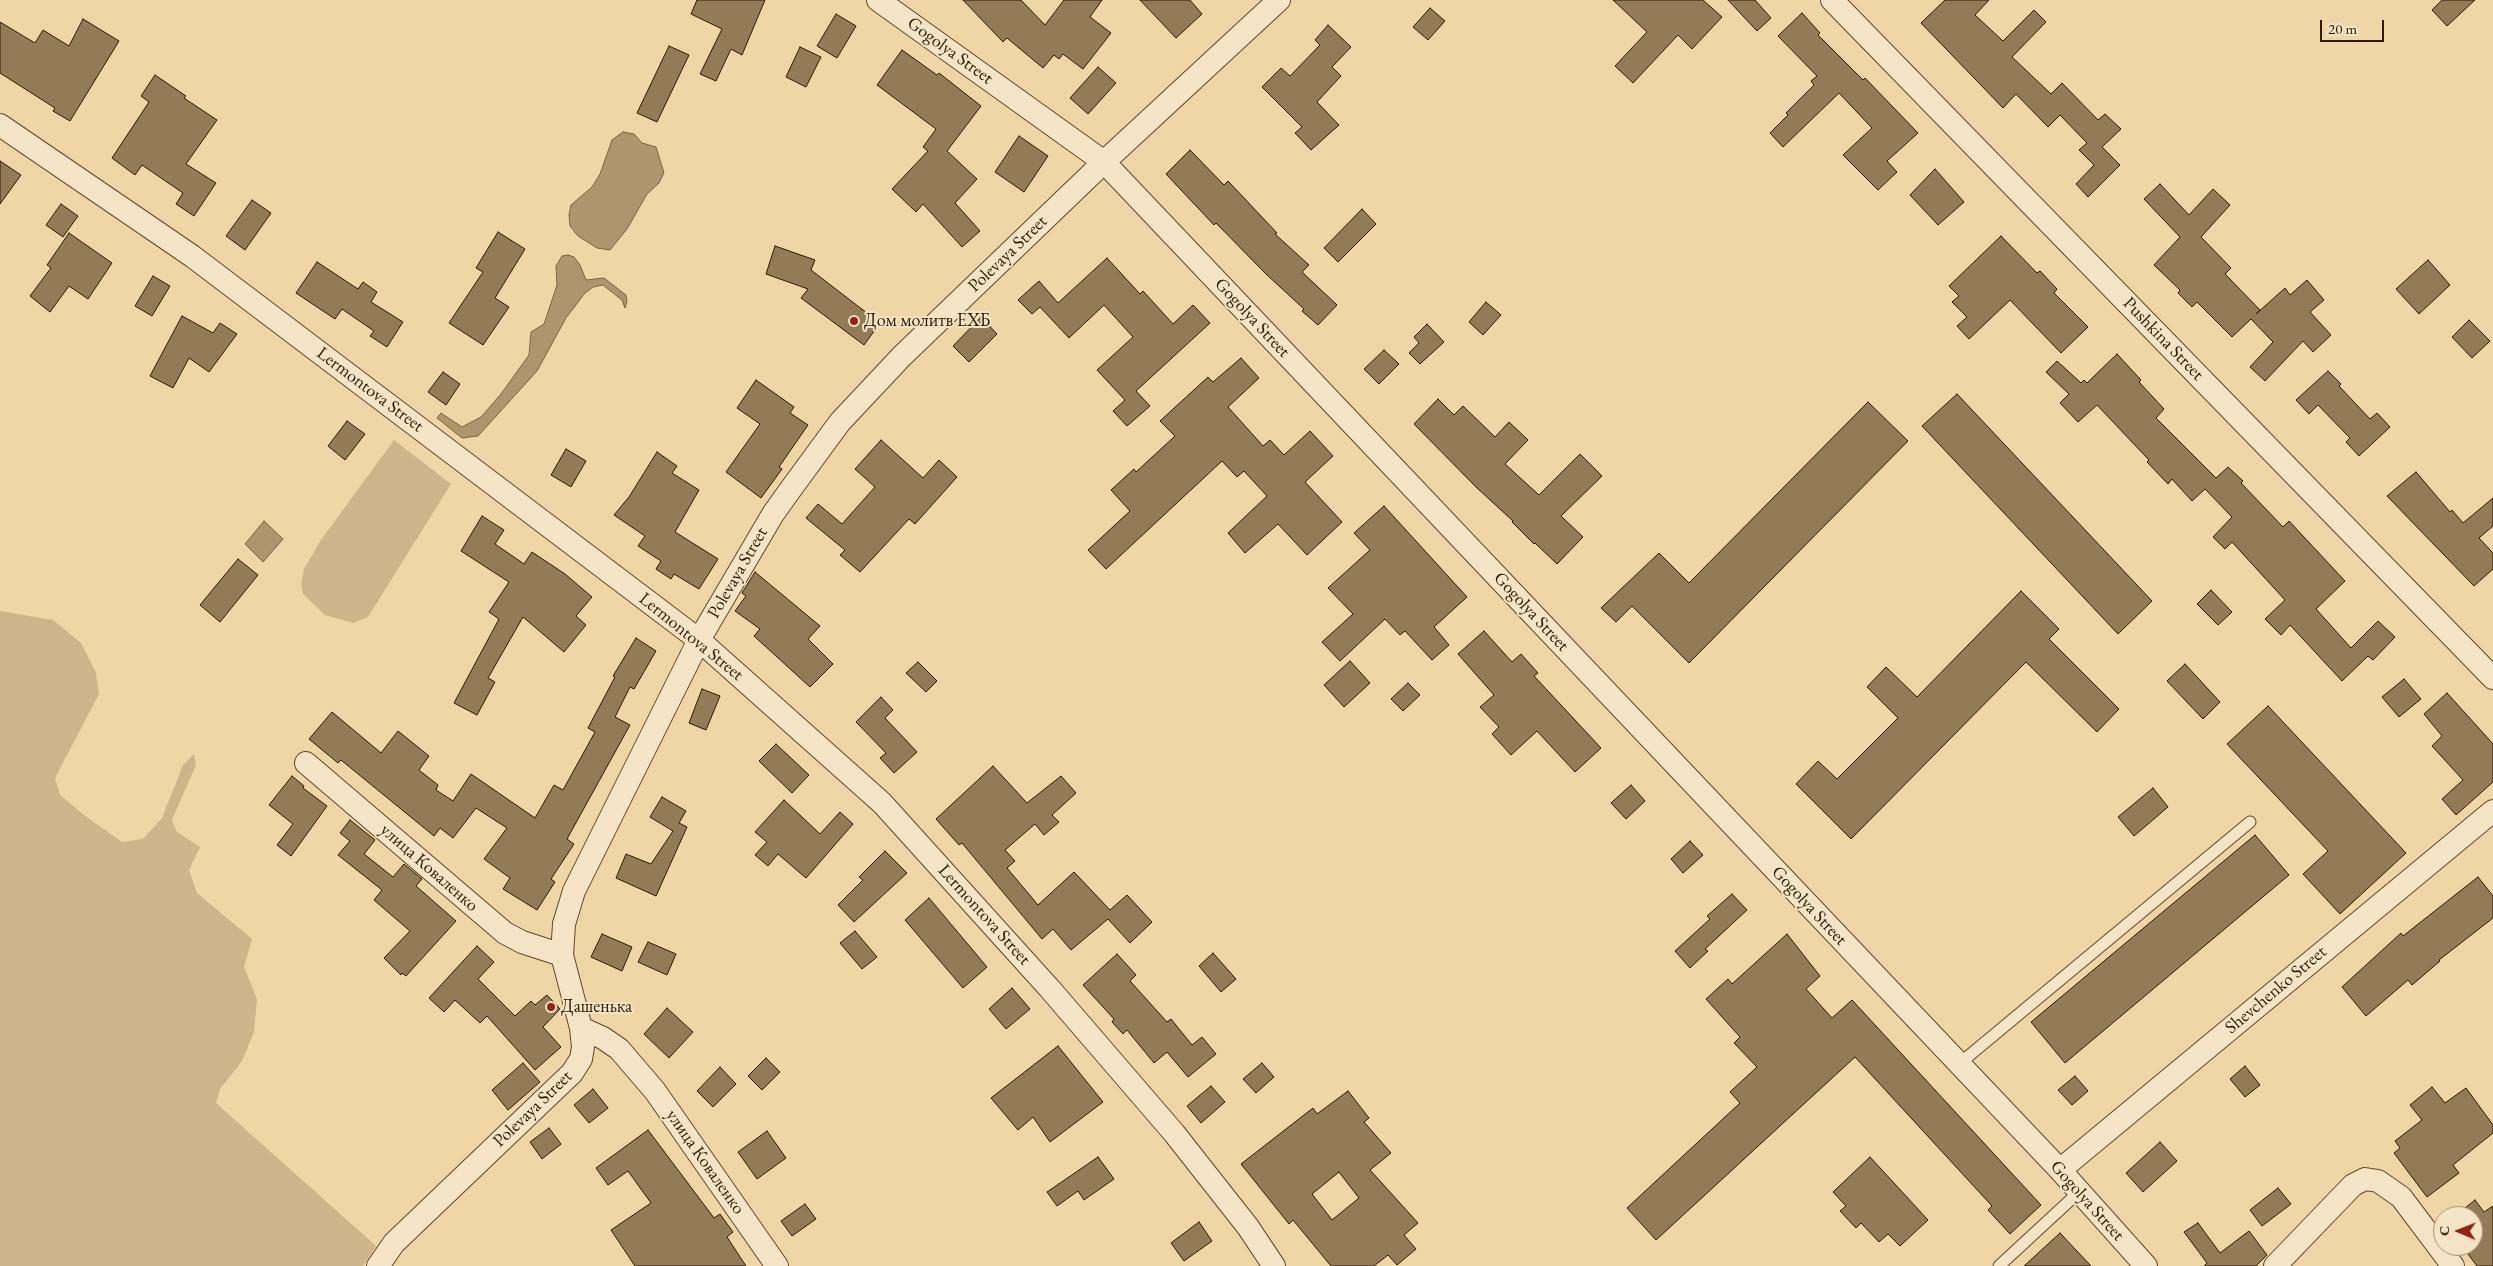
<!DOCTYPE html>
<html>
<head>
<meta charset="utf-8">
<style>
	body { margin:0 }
	#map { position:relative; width:2493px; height:1266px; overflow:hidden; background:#f0d5a7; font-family:"EB Garamond",serif }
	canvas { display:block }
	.north { position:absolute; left:2433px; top:1206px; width:50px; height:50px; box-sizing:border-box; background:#f5e4c6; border:1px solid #a69377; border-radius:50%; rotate:271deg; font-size:14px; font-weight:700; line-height:20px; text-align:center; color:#301900 }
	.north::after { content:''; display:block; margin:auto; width:18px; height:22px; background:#8f2418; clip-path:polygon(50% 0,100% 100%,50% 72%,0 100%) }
	.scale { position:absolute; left:2320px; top:20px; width:64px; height:22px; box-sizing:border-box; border:2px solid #301900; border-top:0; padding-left:6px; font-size:15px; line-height:18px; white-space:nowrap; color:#301900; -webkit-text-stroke:4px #f5e4c6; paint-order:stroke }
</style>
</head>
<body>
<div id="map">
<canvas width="2493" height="1266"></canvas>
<div class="north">С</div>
<div class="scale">20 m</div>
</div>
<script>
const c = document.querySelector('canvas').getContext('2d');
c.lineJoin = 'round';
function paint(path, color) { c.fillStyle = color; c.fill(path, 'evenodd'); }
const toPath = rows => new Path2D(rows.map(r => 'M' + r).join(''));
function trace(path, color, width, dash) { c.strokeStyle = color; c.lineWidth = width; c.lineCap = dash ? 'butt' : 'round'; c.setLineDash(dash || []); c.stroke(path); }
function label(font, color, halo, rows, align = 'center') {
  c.font = font + ' "EB Garamond",serif'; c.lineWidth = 4; c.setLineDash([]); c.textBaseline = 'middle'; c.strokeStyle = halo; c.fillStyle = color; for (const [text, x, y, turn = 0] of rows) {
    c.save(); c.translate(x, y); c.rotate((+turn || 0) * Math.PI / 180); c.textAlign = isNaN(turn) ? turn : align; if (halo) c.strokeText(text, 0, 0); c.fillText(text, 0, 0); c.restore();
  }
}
const green = toPath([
	[394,440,451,484,368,617,353,623,325,615,303,594,301,584,304,569,321,540],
	[0,611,53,620,81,643,96,673,99,694,55,778,60,795,84,815,122,842,143,839,162,818,183,765,194,754,196,765,172,820,177,832,200,847,189,870,197,893,252,939,244,967,257,999,254,1032,242,1061,220,1089,216,1103,376,1246,363,1266,0,1266]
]);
const water = toPath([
	[623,132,634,134,642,143,656,147,664,173,659,183,647,194,627,229,610,250,597,248,578,236,570,226,569,215,571,205,592,187,600,174,612,140,623,132],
	[568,255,574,257,580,265,586,280,604,278,626,295,627,302,625,308,622,300,603,285,593,287,585,293,566,318,537,371,478,436,462,438,437,418,441,413,462,427,481,417,501,394,529,355,531,332,544,324,557,285,556,266,562,256,568,255],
	[264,521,283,539,263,562,245,544,264,521]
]);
const building = toPath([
	[697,0,765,0,742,55,731,49,716,81,700,74,722,29,691,14,697,0],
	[963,0,1021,0,1045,25,1064,0,1102,0,1090,17,1111,33,1083,69,1063,54,1059,59,1054,55,1043,68,1007,38,1003,42,963,0],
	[1140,0,1190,0,1202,14,1176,38,1140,0],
	[1613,0,1703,0,1722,17,1692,49,1678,35,1633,83,1615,66,1647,32,1613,0],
	[1728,0,1755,0,1771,18,1757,31,1728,0],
	[1945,0,1989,0,1975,15,2003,41,2034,10,2046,22,2012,57,2051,94,2062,83,2098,120,2105,114,2121,129,2102,147,2120,165,2088,197,2076,184,2094,165,2079,150,2087,143,2060,115,2048,127,2016,94,2003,108,1921,23,1945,0],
	[2442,0,2475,0,2447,26,2432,10,2442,0],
	[1430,8,1445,21,1428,40,1413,27,1430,8],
	[1802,13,1820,33,1818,35,1863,80,1865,78,1918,133,1887,161,1897,172,1878,190,1843,155,1872,128,1839,93,1783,147,1770,133,1788,115,1786,113,1814,85,1811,81,1817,76,1778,36,1802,13],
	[836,14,856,26,837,58,817,46,836,14],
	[83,19,119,41,70,121,53,111,55,108,0,73,0,22,35,43,43,30,69,46,83,19],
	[1328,25,1351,47,1332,67,1341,76,1317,102,1339,125,1311,150,1295,133,1302,127,1262,87,1281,68,1290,76,1320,45,1315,40,1328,25],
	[669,46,689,55,657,122,637,113,669,46],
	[800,47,821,57,806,87,786,77,800,47],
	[902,50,937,75,939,73,981,106,947,151,977,179,955,203,980,231,962,247,923,204,916,212,892,189,928,151,923,147,936,129,877,85,902,50],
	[1098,67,1116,83,1088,114,1070,98,1098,67],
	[155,75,186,96,184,98,217,120,186,164,216,183,194,216,176,204,183,193,142,165,135,175,112,158,149,102,141,96,155,75],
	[1019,136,1048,156,1024,192,995,172,1019,136],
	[1190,150,1224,185,1228,181,1277,233,1275,234,1309,265,1302,272,1337,305,1318,325,1302,311,1304,309,1266,274,1216,223,1214,225,1166,174,1190,150],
	[0,161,21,175,0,204,0,161],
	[1935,169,1964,202,1938,225,1910,195,1935,169],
	[2160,184,2189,215,2213,189,2230,205,2201,237,2231,268,2225,274,2260,310,2256,314,2285,288,2290,295,2307,280,2324,300,2310,312,2331,335,2313,352,2303,341,2265,381,2250,367,2273,342,2251,319,2232,337,2197,302,2192,307,2178,293,2180,290,2154,265,2180,237,2144,199,2160,184],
	[252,200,271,213,245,250,226,236,252,200],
	[61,204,78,216,63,237,46,225,61,204],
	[1362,209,1376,224,1338,262,1324,248,1362,209],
	[498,232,525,249,495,298,509,307,483,345,449,323,483,272,476,268,498,232],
	[69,233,112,263,88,299,69,286,50,312,30,296,51,268,47,265,69,233],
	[2001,236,2037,273,2040,271,2057,289,2054,293,2088,327,2061,353,2010,300,1969,339,1957,326,1967,317,1952,302,1959,296,1949,286,2001,236],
	[775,246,815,260,811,270,880,323,864,345,801,298,808,289,766,274,775,246],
	[1107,258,1140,294,1143,291,1173,324,1193,305,1210,323,1136,391,1150,406,1127,426,1113,411,1125,400,1097,370,1133,337,1104,305,1069,338,1040,307,1032,314,1018,300,1039,281,1058,303,1107,258],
	[2428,260,2450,285,2419,314,2396,289,2428,260],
	[317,262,358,289,363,282,377,292,371,302,403,322,387,347,370,336,374,331,342,309,335,319,296,293,317,262],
	[153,276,170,286,152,316,135,306,153,276],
	[1486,302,1501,315,1483,335,1469,322,1486,302],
	[182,316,213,333,220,323,237,334,209,372,189,358,173,388,150,376,182,316],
	[981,317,997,334,969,362,953,346,981,317],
	[2469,320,2490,341,2472,358,2452,337,2469,320],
	[1427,324,1444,342,1420,364,1409,353,1419,343,1414,337,1427,324],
	[1384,350,1399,364,1379,384,1364,369,1384,350],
	[2117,354,2141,380,2139,382,2164,409,2156,418,2216,478,2228,467,2243,481,2241,483,2283,527,2289,521,2345,581,2316,609,2351,648,2378,621,2395,637,2373,660,2368,656,2342,681,2290,625,2281,635,2265,619,2285,600,2232,542,2225,549,2213,537,2232,517,2205,489,2192,501,2172,479,2168,484,2147,462,2149,460,2097,405,2078,422,2060,403,2069,394,2046,372,2057,361,2081,383,2084,380,2087,383,2117,354],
	[1241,358,1259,378,1228,407,1263,446,1270,440,1284,455,1310,431,1333,456,1305,482,1342,522,1307,555,1278,524,1245,553,1228,533,1267,496,1244,471,1237,477,1222,461,1106,569,1088,550,1130,511,1111,490,1134,469,1136,472,1175,436,1160,421,1208,377,1213,382,1241,358],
	[2328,371,2341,384,2339,386,2370,419,2377,413,2390,427,2359,456,2346,442,2350,438,2318,405,2309,414,2296,400,2328,371],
	[443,372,460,384,446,405,428,392,443,372],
	[756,380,794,407,790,413,808,425,779,467,782,469,761,498,726,472,760,424,737,408,756,380],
	[1957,394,2152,601,2118,634,1922,426,1957,394],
	[1438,399,1454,415,1463,406,1495,437,1509,422,1528,440,1505,464,1539,495,1580,454,1602,476,1561,516,1583,537,1557,564,1535,543,1534,544,1512,522,1513,521,1477,488,1414,424,1438,399],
	[1868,402,1908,441,1689,663,1632,606,1616,622,1601,608,1659,553,1689,583,1868,402],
	[347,421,365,434,345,460,328,446,347,421],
	[881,440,923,478,939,460,957,477,915,524,909,519,860,572,840,555,845,550,806,518,818,504,842,524,875,487,855,469,881,440],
	[566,449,586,461,571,487,551,475,566,449],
	[657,452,677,466,672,473,699,490,675,532,718,559,699,589,674,574,671,579,656,569,661,561,638,546,645,536,614,515,629,497,657,452],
	[2416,472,2450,512,2452,510,2463,523,2493,498,2493,526,2479,538,2493,553,2493,569,2474,586,2387,496,2416,472],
	[1384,506,1467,597,1434,627,1449,645,1432,660,1405,631,1400,635,1385,619,1340,661,1322,642,1353,614,1328,588,1370,550,1354,533,1384,506],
	[482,516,504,530,495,544,524,564,532,552,565,574,592,597,576,616,586,625,564,652,523,617,488,678,495,682,477,715,454,703,499,619,489,612,509,582,461,551,482,516],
	[238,559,258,575,220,622,200,605,238,559],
	[755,572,820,626,808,639,833,664,810,687,754,636,760,629,735,611,746,596,742,593,755,572],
	[2211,590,2232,612,2218,625,2197,604,2211,590],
	[2021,591,2059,629,2049,639,2119,709,2097,732,2026,662,1851,839,1796,784,1818,761,1837,779,1898,718,1867,687,1886,667,1917,697,2021,591],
	[1484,631,1512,662,1521,654,1538,673,1534,676,1601,748,1575,772,1537,731,1511,755,1492,734,1499,727,1480,707,1494,695,1458,654,1484,631],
	[636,638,656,651,634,689,630,687,615,717,630,725,567,839,574,844,551,879,555,882,537,910,503,889,510,878,484,859,507,828,476,808,453,838,440,828,434,836,341,760,338,763,309,739,332,712,381,753,398,731,429,756,419,770,438,785,436,790,453,801,471,774,535,818,554,785,563,790,595,732,588,728,615,677,613,676,636,638],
	[1350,661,1370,683,1344,707,1324,685,1350,661],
	[918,662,937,681,926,692,906,673,918,662],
	[2185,664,2220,702,2203,719,2167,681,2185,664],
	[2404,679,2421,699,2399,717,2382,697,2404,679],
	[1408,683,1420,695,1403,711,1391,699,1408,683],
	[702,689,720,696,706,730,689,723,702,689],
	[2447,693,2493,744,2493,782,2456,815,2442,799,2463,780,2432,746,2442,736,2424,714,2447,693],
	[881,697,893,710,885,718,917,752,894,773,880,758,886,753,856,722,881,697],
	[2268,706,2406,853,2340,914,2303,874,2328,851,2227,744,2268,706],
	[776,744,809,775,792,793,759,761,776,744],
	[993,766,1027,803,1061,776,1076,793,1052,815,1059,822,1044,835,1035,824,1005,850,1015,861,1007,868,1038,905,1074,872,1110,910,1127,895,1152,922,1130,943,1108,919,1071,950,1053,929,1042,939,962,843,959,845,936,819,993,766],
	[292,776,304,786,303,788,327,806,291,856,277,845,293,824,269,805,292,776],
	[1631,785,1645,801,1626,819,1611,803,1631,785],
	[2153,788,2168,807,2134,836,2118,817,2153,788],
	[662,797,686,811,679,823,687,827,656,896,616,878,626,854,651,864,673,831,650,817,662,797],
	[784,800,820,834,840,812,853,824,806,878,778,854,768,866,755,855,767,842,755,832,784,800],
	[350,820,375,840,364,854,393,877,404,864,422,879,416,886,456,921,406,976,402,973,401,975,384,958,410,931,374,900,382,890,338,855,350,841,340,833,350,820],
	[2255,835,2289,875,2065,1063,2031,1022,2255,835],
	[1690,841,1703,855,1683,873,1671,859,1690,841],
	[885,851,907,873,854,922,838,905,863,880,859,877,885,851],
	[2478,877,2493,896,2493,918,2439,960,2440,961,2412,985,2408,980,2366,1016,2342,987,2401,933,2403,936,2478,877],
	[1732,894,1747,910,1705,949,1708,951,1690,968,1675,951,1710,919,1707,916,1732,894],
	[929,898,987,967,963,988,905,920,929,898],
	[855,931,877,957,862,969,840,943,855,931],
	[602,934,632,947,622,971,591,957,602,934],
	[1787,934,1820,976,1806,989,1832,1018,1852,1000,2041,1205,2010,1234,1988,1210,1992,1206,1855,1057,1656,1240,1627,1208,1740,1103,1730,1092,1757,1067,1734,1043,1740,1037,1706,999,1728,979,1732,984,1787,934],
	[648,942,676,954,667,975,638,962,648,942],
	[477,946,494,962,478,979,515,1016,531,1001,535,1005,547,995,560,1009,543,1027,561,1047,535,1070,487,1016,480,1023,455,1000,444,1012,429,998,477,946],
	[1213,953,1236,979,1221,992,1199,966,1213,953],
	[1117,954,1136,975,1130,981,1167,1022,1171,1019,1192,1045,1202,1037,1216,1054,1188,1077,1167,1052,1154,1063,1127,1030,1123,1034,1112,1022,1114,1019,1083,985,1117,954],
	[1012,988,1030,1009,1006,1029,989,1009,1012,988],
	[667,1008,693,1032,669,1058,644,1034,667,1008],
	[1058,1046,1103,1102,1050,1142,1033,1117,1018,1130,991,1098,1058,1046],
	[766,1058,780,1072,762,1090,748,1076,766,1058],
	[523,1063,540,1082,508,1110,492,1090,523,1063],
	[1262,1063,1274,1077,1256,1093,1243,1079,1262,1063],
	[2245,1066,2260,1085,2245,1097,2230,1079,2245,1066],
	[720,1067,736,1084,713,1107,697,1091,720,1067],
	[2075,1076,2088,1091,2072,1105,2058,1090,2075,1076],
	[1211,1086,1225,1102,1201,1123,1187,1106,1211,1086],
	[2432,1087,2445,1103,2466,1088,2493,1125,2493,1133,2453,1165,2459,1173,2427,1197,2394,1153,2400,1148,2395,1141,2422,1120,2410,1105,2432,1087],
	[593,1089,608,1108,589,1123,574,1105,593,1089],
	[1348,1091,1369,1118,1364,1122,1391,1153,1370,1170,1418,1223,1404,1235,1416,1249,1397,1265,1388,1255,1374,1266,1331,1266,1293,1220,1289,1224,1241,1164,1313,1108,1317,1114,1348,1091],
	[1339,1172,1359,1198,1332,1220,1312,1194,1339,1172],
	[549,1128,561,1144,542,1159,530,1142,549,1128],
	[648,1130,714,1218,720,1214,733,1232,727,1237,746,1266,635,1266,611,1230,651,1203,628,1171,608,1185,596,1168,648,1130],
	[767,1131,786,1158,757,1179,738,1152,767,1131],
	[2160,1142,2177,1161,2143,1192,2126,1173,2160,1142],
	[1098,1157,1114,1179,1084,1200,1078,1191,1057,1206,1047,1192,1098,1157],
	[1870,1157,1928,1220,1900,1246,1888,1234,1879,1242,1861,1223,1856,1228,1840,1211,1846,1206,1833,1192,1870,1157],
	[2278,1188,2291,1204,2262,1226,2250,1210,2278,1188],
	[2475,1200,2484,1212,2493,1206,2493,1266,2477,1266,2462,1246,2473,1246,2473,1216,2455,1216,2475,1200],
	[805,1204,816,1219,792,1236,781,1221,805,1204],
	[1199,1222,1212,1241,1184,1261,1171,1243,1199,1222],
	[2198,1223,2220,1253,2249,1231,2267,1255,2256,1266,2204,1266,2207,1263,2184,1232,2198,1223],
	[2060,1233,2091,1266,2024,1266,2060,1233]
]);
const service = toPath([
	[1959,1064,2250,822],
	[1999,1266,2079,1192]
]);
const minor = toPath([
	[878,0,1104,162,2060,1170,2146,1266],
	[1832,0,2493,678],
	[0,125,192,256,699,640,882,803,1050,989,1174,1133,1248,1227,1274,1266],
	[306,763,505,933,522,942,562,955],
	[581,1028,603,1038,619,1049,655,1091,777,1266],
	[2060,1170,2493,811],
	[378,1266,394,1243,572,1073,581,1059,583,1047,581,1028,562,955,564,924,574,891,699,640,773,514,793,486,840,422,902,356,1104,162,1279,0],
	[2275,1266,2353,1185,2365,1179,2378,1181,2401,1197,2453,1266]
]);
const markers = [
	[854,321,5,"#8f2418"],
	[551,1007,5,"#8f2418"]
];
const streetNames = [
	["Gogolya Street",950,51,36],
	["Polevaya Street",1008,254,-44],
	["Gogolya Street",1252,318,47],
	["Pushkina Street",2163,339,46],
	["Lermontova Street",370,390,37],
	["Polevaya Street",738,573,-60],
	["Gogolya Street",1531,612,47],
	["Lermontova Street",691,637,39],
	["улица Коваленко",429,868,41],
	["Gogolya Street",1809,906,47],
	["Lermontova Street",984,915,48],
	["Shevchenko Street",2276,990,-40],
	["Polevaya Street",533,1109,-44],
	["улица Коваленко",705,1162,55],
	["Gogolya Street",2087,1201,48]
];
const poiNames = [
	["Дом молитв ЕХБ",864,321],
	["Дашенька",561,1007]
];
paint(green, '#cfb58b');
paint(water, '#af956e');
trace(water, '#7c6342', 1);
paint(building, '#947b57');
trace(building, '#301900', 1);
trace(service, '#60482a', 13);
trace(minor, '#60482a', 24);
trace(service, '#f5e4c6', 11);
trace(minor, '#f5e4c6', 22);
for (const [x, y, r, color] of markers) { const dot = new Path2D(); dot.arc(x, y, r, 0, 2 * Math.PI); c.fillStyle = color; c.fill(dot); trace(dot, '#f5e4c6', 2); }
label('18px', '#301900', '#f5e4c6', streetNames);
label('18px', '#301900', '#f5e4c6', poiNames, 'left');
</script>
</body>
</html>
